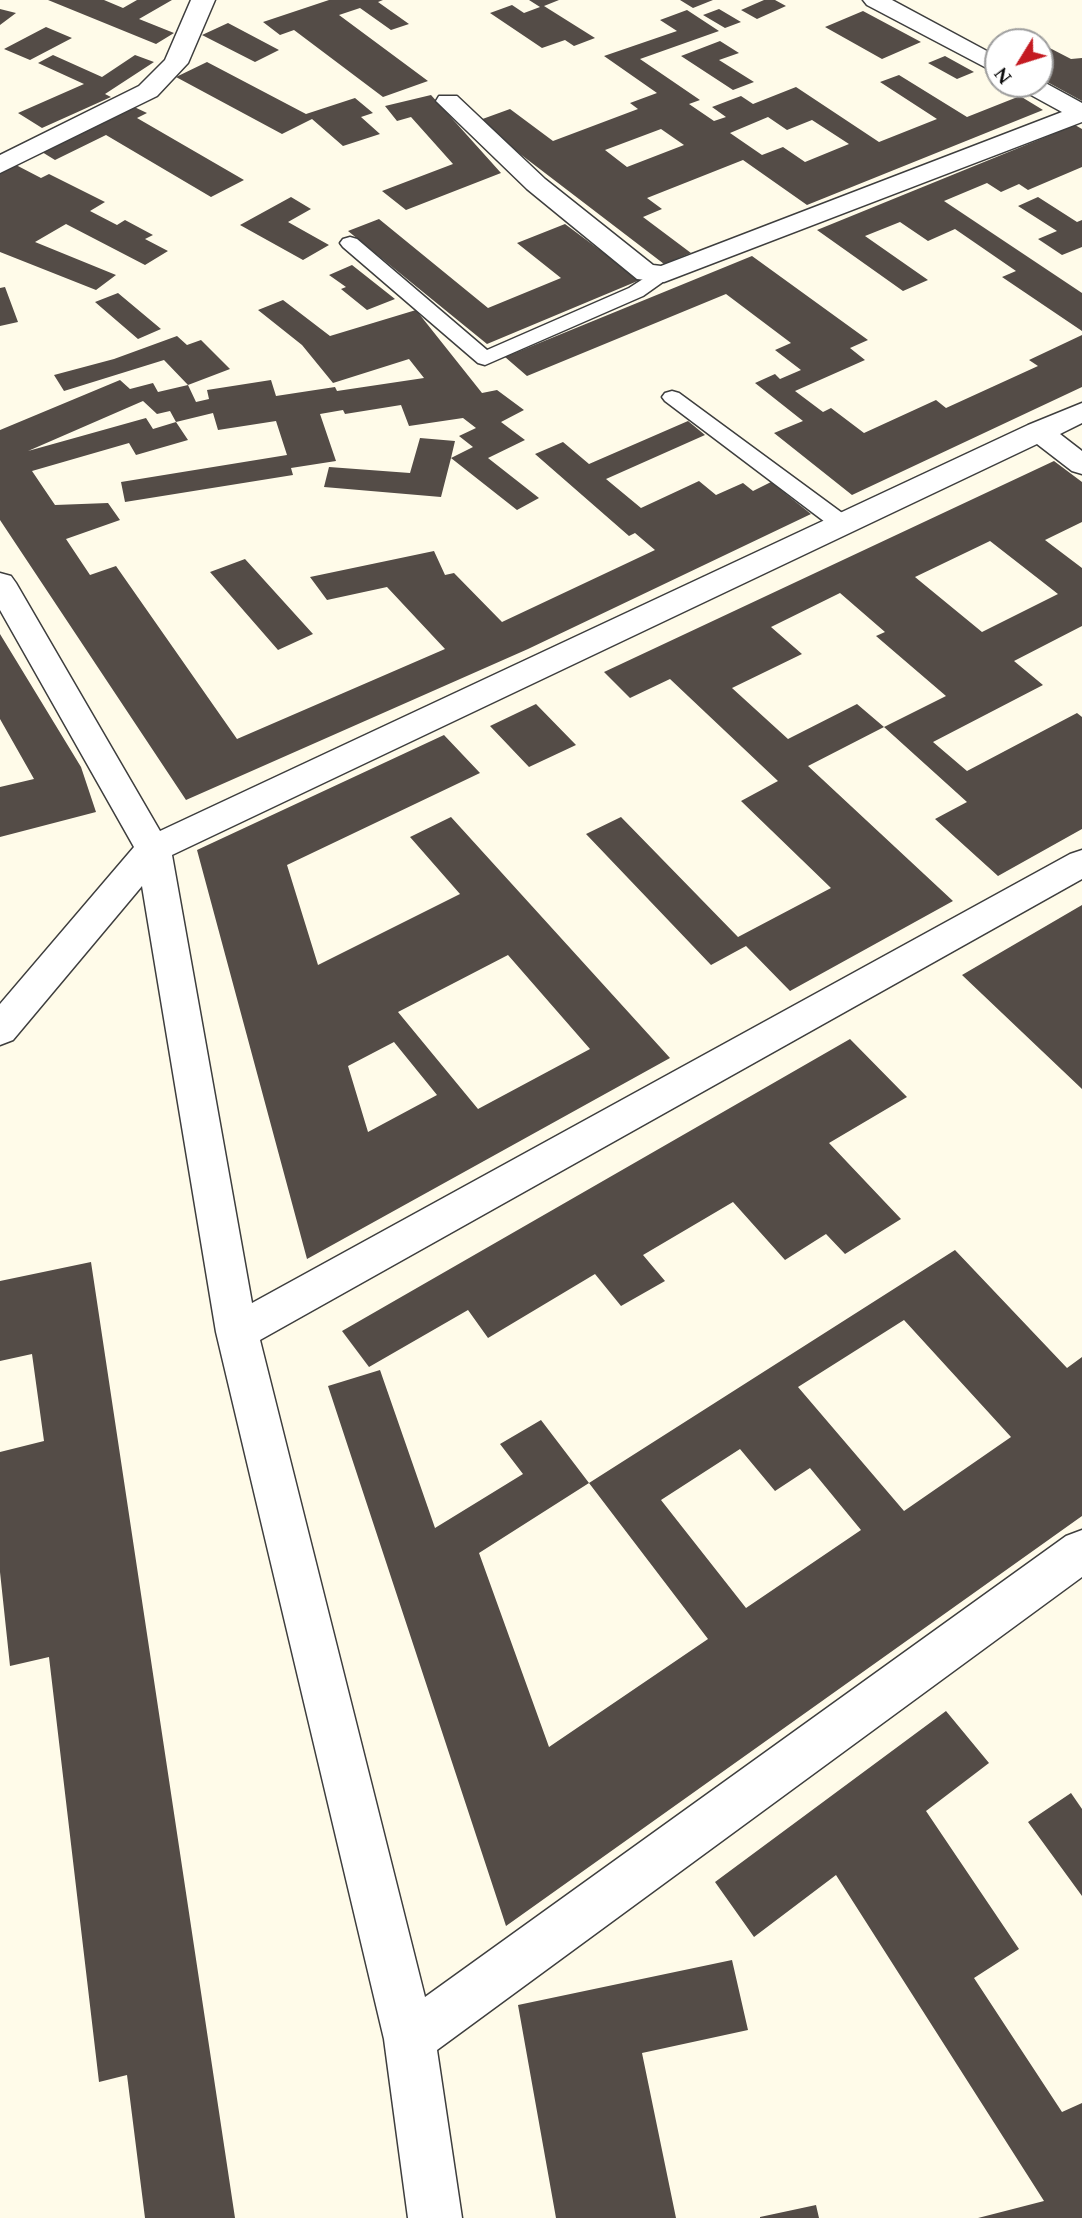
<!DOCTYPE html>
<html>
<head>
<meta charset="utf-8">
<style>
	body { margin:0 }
	#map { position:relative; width:1082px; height:2218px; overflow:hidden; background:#fffbe9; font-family:Spectral,serif }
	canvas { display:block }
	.north { position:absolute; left:984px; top:28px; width:70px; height:70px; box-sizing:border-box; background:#fff; border:2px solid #9d9d9d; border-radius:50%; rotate:232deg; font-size:19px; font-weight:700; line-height:28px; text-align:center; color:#0b0b0b }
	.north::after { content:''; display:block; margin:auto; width:24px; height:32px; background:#c41a21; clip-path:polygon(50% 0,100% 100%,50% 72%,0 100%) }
</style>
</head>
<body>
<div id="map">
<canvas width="1082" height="2218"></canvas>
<div class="north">N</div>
</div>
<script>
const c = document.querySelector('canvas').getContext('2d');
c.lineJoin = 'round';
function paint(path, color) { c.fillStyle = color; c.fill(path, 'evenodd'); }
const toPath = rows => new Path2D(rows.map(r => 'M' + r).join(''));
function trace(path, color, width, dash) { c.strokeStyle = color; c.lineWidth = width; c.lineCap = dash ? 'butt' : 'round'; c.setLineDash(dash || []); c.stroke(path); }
const building = toPath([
	[48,0,104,0,123,8,137,0,172,0,139,19,174,33,156,44],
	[329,0,383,0,378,2,409,24,391,30,360,8,339,15,428,81,383,97,294,30,280,35,263,22],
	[529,0,559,0,544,6,595,38,574,46,565,40,542,48,490,13,512,5,524,13,540,7],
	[680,0,713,0,693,8],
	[764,0,775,0,786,6,757,19,741,10],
	[0,9,16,13,0,25],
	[719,9,741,22,725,28,703,15],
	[687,10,719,31,640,59,700,100,689,104,714,121,726,117,712,107,741,96,753,104,796,87,879,142,937,119,880,82,899,75,967,117,1020,96,1043,110,807,205,743,160,647,198,662,209,643,217,691,253,664,264,477,121,510,109,553,141,638,109,630,103,657,93,604,56,677,31,660,20],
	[768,117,787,130,812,120,849,144,805,162,783,147,762,155,730,133],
	[661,129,684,145,627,167,605,150],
	[863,11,921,42,882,59,825,27],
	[228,23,279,50,255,62,202,35],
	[46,27,72,38,30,60,4,49],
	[720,41,739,53,719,60,754,82,733,90,681,56],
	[1040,43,1071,59,1082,58,1082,101,1040,78],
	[53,55,102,77,135,55,154,62,105,94,111,97,42,128,18,113,84,84,38,63],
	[945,56,974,72,957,79,928,63],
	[207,62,306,114,355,98,373,113,361,117,380,134,343,146,312,119,282,134,176,77],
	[431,95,501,173,406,210,382,191,453,164,411,117,397,121,385,106],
	[130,105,147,113,137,118,244,180,211,197,106,135,55,160,42,152],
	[1075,125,1082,129,1082,167,1028,190,1019,184,1001,192,987,183,944,201,1082,293,1082,331,1002,277,1016,271,955,229,928,241,900,222,865,236,928,280,903,291,817,230],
	[16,165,41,178,49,174,105,202,90,211,117,225,125,220,153,235,145,239,168,251,145,265,66,224,35,242,116,275,96,290,0,252,0,173],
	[291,197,311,209,288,222,329,245,303,260,240,225],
	[1038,197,1077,222,1082,220,1082,247,1062,255,1038,239,1057,231,1018,206],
	[379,219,488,308,561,278,517,243,565,224,640,280,487,344,348,231],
	[752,256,868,340,850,348,865,360,795,391,823,412,831,408,864,433,936,400,946,408,1038,366,1029,360,1082,335,1082,387,852,495,774,433,803,421,755,383,775,374,780,379,801,370,775,350,791,343,726,294,527,376,505,357],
	[352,265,395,299,367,310,341,289,346,287,329,275],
	[5,287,18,322,0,326,0,288],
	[118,293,161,329,138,339,95,302],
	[283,300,330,336,416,310,482,393,497,390,524,410,501,422,525,440,488,458,539,498,517,510,451,458,441,497,324,487,329,467,410,473,420,438,455,441,451,458,473,447,459,436,476,428,463,418,409,426,401,405,345,414,343,410,320,414,336,461,291,468,293,475,125,502,121,482,287,455,276,421,218,430,213,413,176,422,188,440,136,455,129,443,32,471,55,505,108,503,120,520,66,539,90,575,116,566,237,739,445,649,387,587,327,600,310,577,434,551,445,575,454,573,502,622,655,550,635,533,629,536,535,454,563,442,589,464,688,421,705,435,606,479,641,508,699,481,716,495,743,483,753,491,771,482,811,514,528,649,186,800,0,520,0,430,120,380,130,389,153,383,158,392,188,385,196,402,209,399,207,390,271,380,276,396,335,387,337,391,424,378,409,359,333,383,302,345,258,310],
	[143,401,157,414,170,411,176,422,153,429,146,418,28,451],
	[177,336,187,345,201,340,230,369,188,385,164,360,64,391,54,375,114,359],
	[1054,461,1082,482,1082,522,1045,540,1082,568,1082,626,1014,661,1043,685,933,742,967,771,1077,713,1082,717,1082,829,998,876,935,819,967,802,884,727,946,696,876,636,885,632,840,593,771,627,802,654,732,688,788,739,857,704,884,727,808,766,953,901,790,991,746,946,711,965,586,834,621,817,738,937,831,888,741,801,778,781,670,679,630,698,604,672],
	[990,541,1058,594,982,632,915,577],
	[245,559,313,634,278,650,210,572],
	[0,634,81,767,96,812,0,837,0,787,34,779,0,719],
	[536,704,576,745,529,767,490,726],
	[444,735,480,773,287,865,318,965,460,894,410,837,451,817,670,1058,307,1259,197,850],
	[508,955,590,1049,478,1109,398,1012],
	[394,1042,437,1095,368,1132,348,1066],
	[1082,905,1082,1089,962,975],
	[850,1039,907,1097,829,1143,901,1219,845,1254,826,1234,785,1260,733,1202,643,1255,665,1281,621,1306,595,1274,488,1338,468,1310,369,1367,342,1331],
	[955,1250,1067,1368,1082,1357,1082,1516,506,1926,328,1386,380,1370,435,1528,523,1474,500,1444,541,1420,589,1483,479,1553,549,1747,708,1639,589,1483],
	[904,1320,1011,1437,904,1511,798,1387],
	[740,1449,775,1491,810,1468,861,1530,746,1608,661,1500],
	[91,1262,147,1634,235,2218,145,2218,127,2075,99,2082,49,1657,10,1666,0,1572,0,1452,44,1441,32,1354,0,1361,0,1281],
	[946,1711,989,1763,926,1811,1019,1949,974,1978,1062,2112,1082,2103,1082,2218,978,2218,1044,2201,836,1875,754,1937,715,1882],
	[1071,1793,1082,1809,1082,1896,1028,1822],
	[732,1960,748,2030,642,2053,676,2218,556,2218,518,2005],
	[816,2205,819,2218,760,2218,760,2217]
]);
const service = toPath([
	[350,237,357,239,487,350,629,288,657,270,671,270,674,274,643,296,485,365,478,363,343,247,340,243,343,239,350,237],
	[672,391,679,393,849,518,852,523,849,528,833,528,665,401,662,397,665,393,672,391]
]);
const minor = toPath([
	[191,0,215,0,188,63,157,96,0,173,0,155,139,86,165,60,191,0],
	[863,0,892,0,998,57,998,74,867,5,863,0],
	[1040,80,1082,103,1082,122,664,282,637,279,527,189,436,101,439,96,457,96,545,179,653,265,661,266,1062,112,1020,89,1017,84,1040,84,1040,80],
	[1082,403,1082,423,1060,434,1082,451,1082,474,1072,471,1037,444,172,855,252,1303,1070,854,1082,850,1082,879,260,1340,425,1997,1066,1536,1082,1530,1082,1577,437,2050,462,2218,408,2218,384,2039,216,1332,142,886,13,1040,0,1045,0,1004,134,847,0,610,0,573,11,576,16,583,160,831,1028,425,1082,403]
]);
paint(building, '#544c47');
trace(service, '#3e3e3e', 3);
trace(minor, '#3e3e3e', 3);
paint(service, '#fff');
paint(minor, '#fff');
</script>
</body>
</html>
